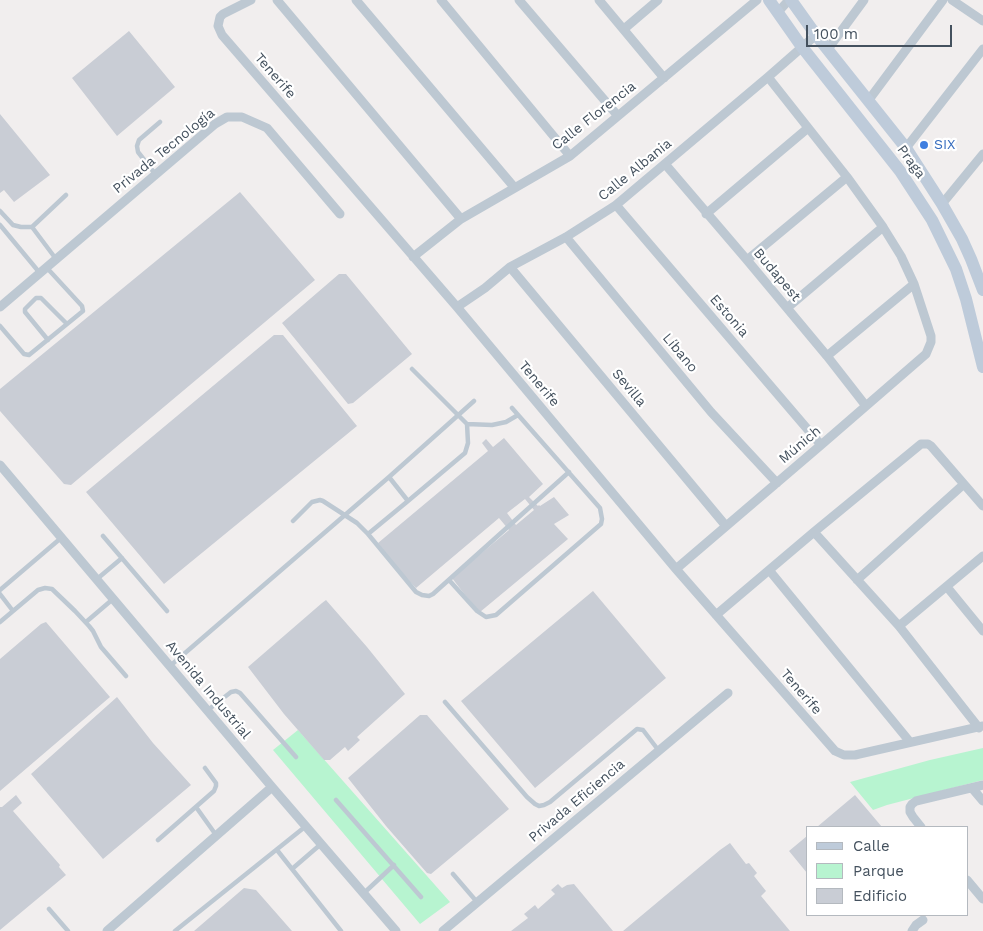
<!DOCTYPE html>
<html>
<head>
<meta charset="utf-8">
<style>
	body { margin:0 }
	#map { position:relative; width:983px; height:931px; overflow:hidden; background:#f1eeee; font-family:"Work Sans",sans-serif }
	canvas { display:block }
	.legend { position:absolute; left:806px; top:826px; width:162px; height:90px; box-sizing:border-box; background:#fff; border:1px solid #b4b9bf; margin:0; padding:6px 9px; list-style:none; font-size:15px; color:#44515e }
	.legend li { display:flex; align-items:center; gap:10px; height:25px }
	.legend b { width:25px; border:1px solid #b4b9bf }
	.scale { position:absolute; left:806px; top:25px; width:146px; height:22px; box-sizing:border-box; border:2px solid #44515e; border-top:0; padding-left:6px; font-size:15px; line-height:18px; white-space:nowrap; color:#44515e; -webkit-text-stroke:4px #fff; paint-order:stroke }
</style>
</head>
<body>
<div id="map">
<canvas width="983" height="931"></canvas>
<ul class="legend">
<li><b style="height:6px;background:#becbda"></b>Calle</li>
<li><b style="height:14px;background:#b7f4d0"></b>Parque</li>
<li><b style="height:14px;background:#c9cdd5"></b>Edificio</li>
</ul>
<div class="scale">100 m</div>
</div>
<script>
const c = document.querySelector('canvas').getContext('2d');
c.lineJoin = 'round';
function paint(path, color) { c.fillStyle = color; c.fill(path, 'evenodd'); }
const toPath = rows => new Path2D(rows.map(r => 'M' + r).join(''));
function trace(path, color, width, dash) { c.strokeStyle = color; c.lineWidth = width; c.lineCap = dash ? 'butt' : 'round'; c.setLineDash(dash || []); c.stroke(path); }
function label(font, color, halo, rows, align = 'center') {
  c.font = font + ' "Work Sans",sans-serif'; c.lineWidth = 4.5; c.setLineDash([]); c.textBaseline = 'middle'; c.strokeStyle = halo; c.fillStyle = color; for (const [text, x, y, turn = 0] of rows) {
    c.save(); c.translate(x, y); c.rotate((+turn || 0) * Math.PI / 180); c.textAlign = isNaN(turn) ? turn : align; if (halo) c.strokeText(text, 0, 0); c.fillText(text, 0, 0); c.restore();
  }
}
const green = toPath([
	[298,730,450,902,420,924,273,750],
	[983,748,983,780,887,805,873,810,850,782,930,760]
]);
const building = toPath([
	[129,31,175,87,117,136,72,78],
	[0,114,50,175,14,202,4,190,0,193],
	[240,192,315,280,71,485,64,484,0,411,0,389],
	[339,274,346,274,412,354,353,403,348,404,282,323],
	[274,335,283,335,357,426,164,584,86,492],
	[504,438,543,484,529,497,538,506,539,505,540,506,554,497,569,515,554,524,568,539,480,612,465,595,452,578,509,530,499,518,416,588,397,568,378,543,488,451,482,443,486,439,493,447],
	[525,499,534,510,516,525,507,513],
	[593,591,666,678,535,788,461,701],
	[326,600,367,647,405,694,357,737,360,740,348,751,345,747,330,760,324,760,284,714,248,667,322,603],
	[46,622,110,697,0,791,0,659,41,624],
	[117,697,153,743,191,785,103,859,31,774],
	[420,715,427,715,509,809,431,874,427,873,386,826,348,778],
	[16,795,22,803,13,811,60,865,59,867,66,875,0,930,0,807,2,807],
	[855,795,882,827,817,827],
	[807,836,807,873,789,851],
	[730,843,746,864,749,863,757,873,754,876,766,891,761,896,790,931,623,931,720,850],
	[558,884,562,888,567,885,574,884,613,931,511,931,528,918,524,914,535,905,538,909,555,894,551,890],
	[244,888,256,890,292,931,194,931]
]);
const lane = toPath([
	[156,175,138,152,137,146,139,140,160,122],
	[0,211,13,225,21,227,32,227],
	[0,225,39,272],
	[56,259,32,227,66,195],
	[0,326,24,354,29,355,83,311,82,306,47,268],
	[48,340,25,312,25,309,36,298,41,298,67,324],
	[467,424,492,425,506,422,518,415],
	[389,477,408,501],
	[293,521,312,502,320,500,323,501,357,523,368,534,416,592,422,595,429,596,433,594,569,472],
	[368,534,408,501,465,453,468,443,467,424,412,369],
	[103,536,167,611],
	[97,579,122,558],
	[449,580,477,611,486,617,496,615,601,524,602,519,600,508,512,408],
	[0,590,61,538],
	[0,594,13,611],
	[0,622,38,590,45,588,52,589,75,611,89,626,93,631,101,647,126,676],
	[86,622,113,599],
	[170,666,389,477,474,401],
	[445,702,527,797,535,804,539,806,544,805,550,802,637,729,643,730,659,751],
	[208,710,231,692,236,691,240,693,296,757],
	[336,800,421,897],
	[196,807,216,835],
	[158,840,214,791,216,786,216,783,205,768],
	[277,850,341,931],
	[292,869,321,844],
	[453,874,477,902],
	[364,893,394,865],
	[49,909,68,931],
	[175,931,306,826]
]);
const street = toPath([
	[251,0,223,14,220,17,218,26,222,35,457,307,676,569,835,751,844,755,855,755,983,726],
	[277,0,461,219],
	[356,0,514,187],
	[441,0,570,156],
	[519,0,618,116],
	[599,0,664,78],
	[952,0,983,21],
	[778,12,789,0],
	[624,29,658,0],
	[828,49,864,0],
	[868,101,943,0],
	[906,148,983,49],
	[665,164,747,260,827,356,866,406],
	[942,204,983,154],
	[616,205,821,445],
	[706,214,808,128],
	[566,237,711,412,777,483],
	[413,257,461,219,570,156,757,0],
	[747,260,847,177],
	[510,267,726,526],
	[0,307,215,124,227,117,242,117,267,128,340,214],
	[457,307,485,288,510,267,566,237,616,205,768,77,816,35],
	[787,308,883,227],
	[827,356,914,284],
	[0,465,272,787,396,931],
	[814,532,899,626,979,728],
	[676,569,821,445,926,354,931,342,931,336,914,284,901,256,883,227,847,177,768,77],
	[769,570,910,742],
	[857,580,964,484],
	[947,587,983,631],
	[716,615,814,532,921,444,928,444,931,446,983,506],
	[899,626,983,556],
	[972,788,983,801],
	[921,827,913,817,910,812,910,807,912,804,916,801,983,785],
	[967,880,983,899],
	[107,931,272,787],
	[443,931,728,693],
	[912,931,916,925,923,920]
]);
const secondary = toPath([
	[769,0,802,47,900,171,932,220,956,269,966,299,983,367],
	[791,0,816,35,906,148,942,204,962,239,971,259,983,290]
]);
const markers = [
	[924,145,5,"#3f7fe0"]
];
const streetNames = [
	["Tenerife",275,76,49],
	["Calle Florencia",594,116,-38],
	["Privada Tecnología",164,151,-39],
	["Praga",911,162,54],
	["Calle Albania",635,170,-39],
	["Budapest",777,275,50],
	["Estonia",729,316,49],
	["Líbano",680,353,50],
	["Tenerife",539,384,50],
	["Sevilla",629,388,50],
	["Múnich",800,445,-40],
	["Avenida Industrial",208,690,50],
	["Tenerife",801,692,49],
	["Privada Eficiencia",577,801,-40]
];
const shopNames = [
	["SIX",934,145]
];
paint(green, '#b7f4d0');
paint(building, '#c9cdd5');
trace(lane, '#bdc8d2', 4.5);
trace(street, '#bdc8d2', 9);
trace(secondary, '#becbda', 12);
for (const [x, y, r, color] of markers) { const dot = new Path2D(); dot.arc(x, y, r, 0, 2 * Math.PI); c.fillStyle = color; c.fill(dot); trace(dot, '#fff', 2); }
label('14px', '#44515e', '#fff', streetNames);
label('14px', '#366cbe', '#fff', shopNames, 'left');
</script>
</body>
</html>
